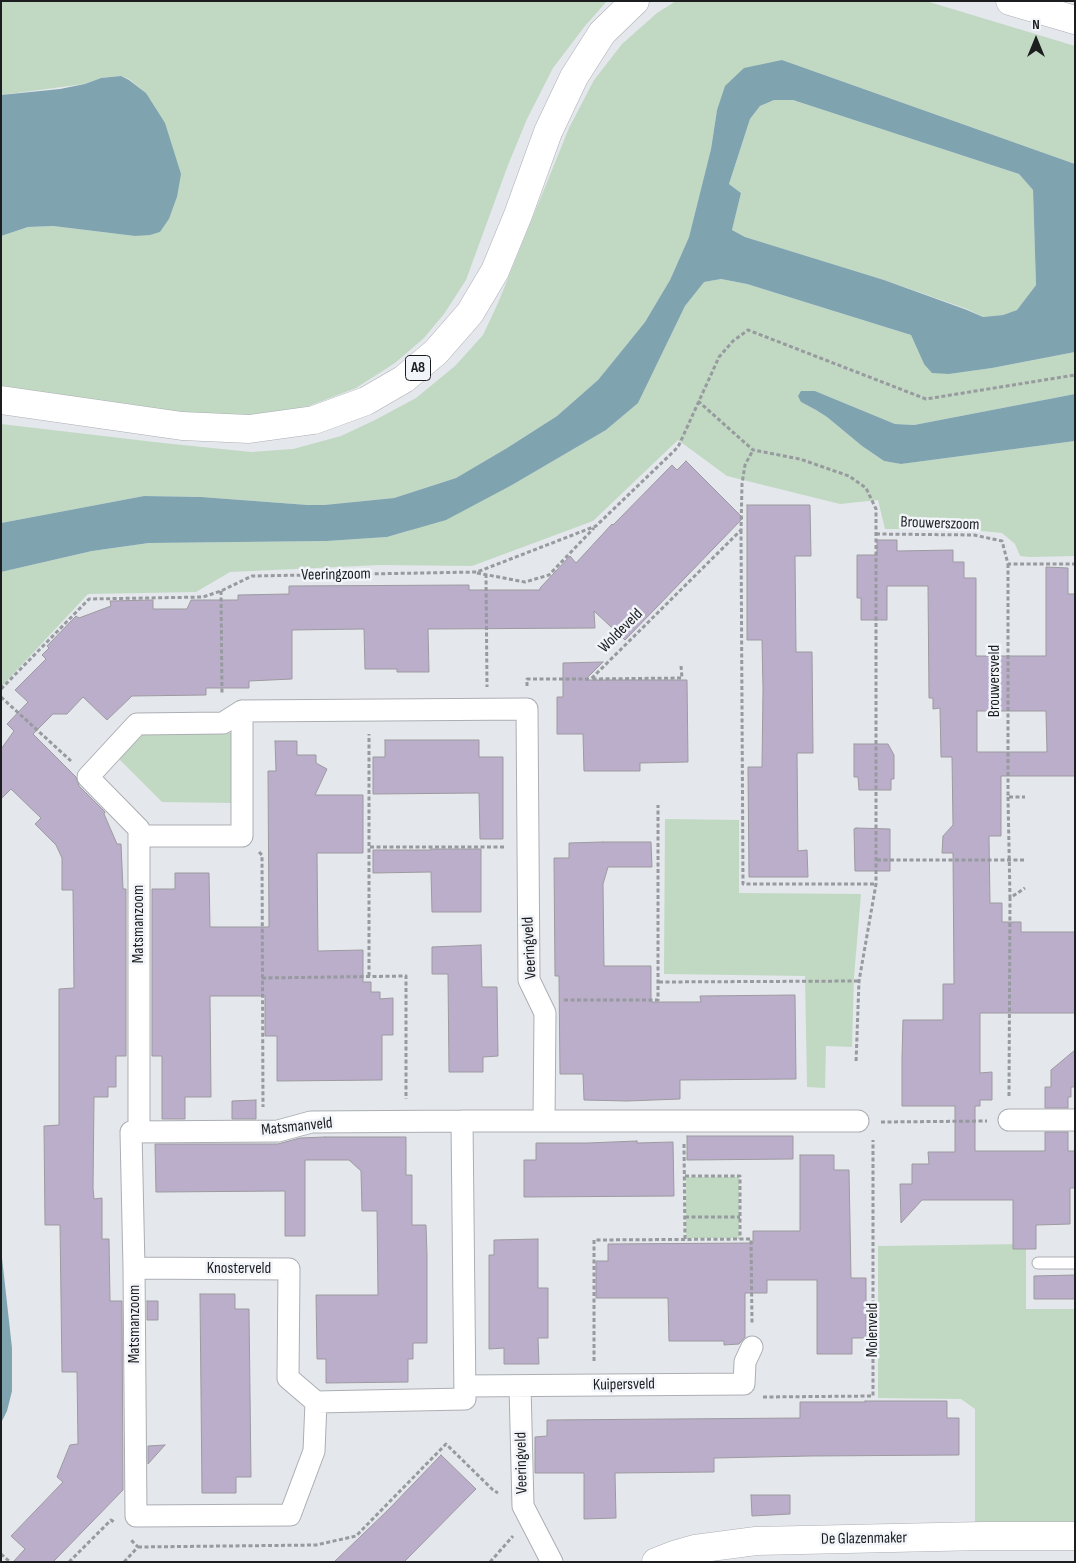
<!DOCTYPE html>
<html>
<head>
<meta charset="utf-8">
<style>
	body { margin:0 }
	#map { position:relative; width:1076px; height:1563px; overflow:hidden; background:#e4e7ec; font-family:"Sofia Sans Condensed",sans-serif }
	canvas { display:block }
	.frame { position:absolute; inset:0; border:2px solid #1c1d1f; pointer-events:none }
	.north { position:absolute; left:1011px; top:15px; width:50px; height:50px; -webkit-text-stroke:4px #f1f4f9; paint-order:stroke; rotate:0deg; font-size:14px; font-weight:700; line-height:20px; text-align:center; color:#1c1d1f }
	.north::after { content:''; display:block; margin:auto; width:18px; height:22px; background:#1c1d1f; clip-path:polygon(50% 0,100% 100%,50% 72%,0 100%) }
</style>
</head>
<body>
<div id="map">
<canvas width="1076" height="1563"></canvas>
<div class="frame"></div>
<div class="north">N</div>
</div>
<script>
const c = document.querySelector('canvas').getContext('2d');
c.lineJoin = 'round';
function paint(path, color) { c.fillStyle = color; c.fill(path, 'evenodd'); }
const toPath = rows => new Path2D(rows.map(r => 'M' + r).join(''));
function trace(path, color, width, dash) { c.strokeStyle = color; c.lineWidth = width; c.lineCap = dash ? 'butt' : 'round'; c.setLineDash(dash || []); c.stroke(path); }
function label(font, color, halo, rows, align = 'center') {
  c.font = font + ' "Sofia Sans Condensed",sans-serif'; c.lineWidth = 5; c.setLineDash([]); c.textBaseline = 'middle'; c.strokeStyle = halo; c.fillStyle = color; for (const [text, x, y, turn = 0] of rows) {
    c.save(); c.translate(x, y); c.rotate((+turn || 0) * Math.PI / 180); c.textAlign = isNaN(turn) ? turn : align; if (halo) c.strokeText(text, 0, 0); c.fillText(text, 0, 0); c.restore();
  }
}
const green = toPath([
	[1,1,607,1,585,26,553,68,527,119,508,165,466,280,444,314,424,338,395,363,356,388,309,406,267,415,205,415,1,391,1,236,28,227,53,226,135,236,160,232,169,219,177,197,146,93,129,79,121,76,101,78,85,84,1,95],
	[676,1,926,1,1075,46,1075,164,782,60,717,110,711,149,689,237,670,280,645,322,598,380,557,416,507,448,456,478,394,498,324,505,308,505,201,497,144,496,1,523,1,424,163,443,251,452,293,449,341,436,375,420,416,398,455,366,483,335,498,303,569,128,594,80,622,44,657,13],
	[774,100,793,100,1019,174,1033,190,1036,285,1017,310,1003,315,983,317,967,309,884,280,745,237,732,230,741,193,729,184,750,119,760,106],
	[721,279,747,284,911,335,924,364,949,374,992,368,1075,352,1075,394,914,425,895,424,815,391,801,402,816,410,827,417,862,446,884,461,901,464,1075,441,1075,556,1030,557,1020,556,1015,544,1002,533,961,529,885,529,878,500,840,504,727,476,678,440,593,521,472,566,380,565,230,572,196,592,88,594,1,687,1,572,92,551,149,543,327,541,387,537,409,531,512,485,606,430,637,403,685,306,703,282],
	[145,732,232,733,232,803,162,802,119,759],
	[665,819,739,820,739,893,861,894,854,977,852,1047,826,1046,825,1088,807,1087,805,976,664,974],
	[686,1177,739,1177,739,1238,686,1238],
	[1026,1244,1026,1309,1075,1309,1075,1526,975,1526,975,1409,961,1399,878,1398,878,1246]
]);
const water = toPath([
	[782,60,1075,164,1075,352,992,368,949,374,932,373,924,364,911,335,747,284,721,279,704,282,685,306,638,403,606,430,512,485,446,520,387,537,327,541,149,543,92,551,1,572,1,523,144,496,201,497,308,505,324,505,394,498,456,478,507,448,557,416,598,380,624,348,645,322,670,280,689,237,711,149,717,110,725,86,744,68],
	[774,100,793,100,1019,174,1033,190,1036,285,1017,310,1003,315,983,317,967,310,884,280,745,237,732,230,741,193,729,184,750,119,760,106],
	[121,76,129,80,146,93,165,123,181,174,177,197,169,219,160,232,150,235,135,236,53,226,28,227,1,236,1,95,60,89,85,84,101,78],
	[801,391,815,391,895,424,914,425,1075,394,1075,441,901,464,884,461,862,446,827,417,816,410,801,402,798,396],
	[1,1249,12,1348,12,1391,7,1411,1,1423]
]);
const building = toPath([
	[686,461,743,518,625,640,594,611,595,628,428,629,429,672,397,672,397,669,365,669,364,629,292,630,292,679,249,681,249,688,206,688,206,695,132,696,107,720,83,697,67,714,53,714,33,734,76,777,79,786,105,812,104,814,117,844,121,844,123,889,126,889,126,1056,116,1056,116,1087,108,1087,108,1097,94,1097,93,1188,94,1199,102,1198,102,1239,109,1239,110,1301,122,1301,123,1490,53,1562,13,1562,25,1549,11,1536,63,1482,57,1477,70,1445,78,1444,77,1372,62,1372,60,1225,45,1225,44,1126,59,1125,59,989,74,988,73,890,62,890,62,858,56,845,35,824,41,818,11,789,1,799,1,749,14,731,7,724,28,702,15,690,46,659,42,655,49,648,47,646,76,616,79,618,111,606,110,601,153,600,153,609,187,609,191,600,238,600,238,595,289,594,289,586,469,585,469,590,540,590,540,588,570,556,576,563,612,524,613,525,672,465,677,470,686,461],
	[747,505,810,505,811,556,795,556,796,652,812,652,813,753,797,753,798,851,807,850,808,877,749,877,748,767,762,767,763,689,762,640,747,640,747,505],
	[877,540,897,540,897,551,953,550,953,562,964,562,964,578,976,578,976,656,1046,656,1046,567,1068,568,1068,594,1075,594,1075,776,1001,776,1001,836,989,836,990,903,1002,903,1002,922,1021,922,1021,932,1075,932,1075,1013,980,1013,980,1073,992,1072,992,1100,980,1100,980,1106,975,1106,975,1151,1045,1151,1045,1132,1068,1132,1068,1151,1075,1151,1075,1188,1070,1188,1070,1224,1036,1225,1036,1249,1013,1249,1013,1200,922,1200,901,1223,900,1184,912,1184,912,1164,929,1164,928,1152,955,1152,955,1106,902,1106,902,1058,903,1020,943,1020,943,984,954,984,953,853,942,853,943,836,953,825,952,757,941,757,940,708,933,709,933,698,929,698,928,586,887,586,887,620,861,620,861,598,857,598,857,555,877,555,877,540],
	[977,711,1046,711,1047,752,977,752,977,711],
	[603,662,585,680,687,680,688,762,640,763,640,771,584,771,583,734,557,734,557,697,563,697,563,663,603,662],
	[385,740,479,740,479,757,503,757,503,839,480,839,479,793,373,794,373,757,385,757,385,740],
	[275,741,297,741,297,755,316,755,316,763,327,769,315,795,363,795,363,853,317,853,318,951,363,950,363,982,371,982,371,992,380,992,380,999,393,998,393,1035,382,1035,382,1080,277,1081,277,1036,265,1036,265,996,210,996,211,1097,185,1097,185,1119,162,1119,162,1056,152,1056,152,889,175,889,175,873,209,873,210,927,269,927,268,771,276,771,275,741],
	[854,744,888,744,894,755,894,779,891,779,891,790,859,790,858,777,854,777,854,744],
	[856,828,890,829,890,871,855,871,854,829,856,828],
	[603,842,651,842,652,867,608,867,603,884,604,966,651,966,651,1002,701,1002,700,996,795,995,796,1079,680,1080,680,1099,627,1101,584,1100,583,1074,560,1074,559,976,555,976,554,858,569,858,569,843,603,842],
	[431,849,481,849,481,912,432,912,431,872,373,873,373,850,431,850,431,849],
	[481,945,482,987,497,987,498,1056,483,1057,483,1072,449,1072,448,974,432,974,432,947,481,945],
	[1075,1050,1075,1087,1071,1087,1071,1097,1068,1097,1068,1108,1045,1108,1045,1087,1051,1087,1051,1070,1075,1050],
	[256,1100,256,1119,232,1119,232,1101,256,1100],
	[687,1136,793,1136,793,1159,687,1160,687,1136],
	[325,1137,406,1137,406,1175,412,1175,412,1225,426,1225,427,1255,427,1343,413,1343,413,1359,408,1359,408,1382,326,1383,326,1359,317,1359,316,1295,378,1295,377,1211,362,1211,361,1171,349,1160,305,1160,305,1236,285,1236,285,1191,156,1192,155,1144,278,1144,300,1138,325,1137],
	[637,1141,637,1143,673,1142,674,1196,524,1197,524,1160,536,1160,536,1143,588,1143,637,1141],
	[800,1155,834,1155,834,1170,849,1170,851,1278,866,1278,866,1338,852,1338,852,1354,817,1354,817,1280,767,1280,767,1293,745,1293,745,1337,739,1344,724,1345,724,1341,669,1341,668,1298,596,1298,596,1261,608,1261,608,1244,753,1243,753,1231,800,1231,800,1155],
	[538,1239,538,1288,548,1288,548,1338,538,1338,539,1364,504,1364,504,1348,489,1349,489,1255,494,1255,494,1240,538,1239],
	[1075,1275,1075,1299,1034,1299,1034,1276,1075,1275],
	[200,1294,235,1294,235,1309,249,1309,251,1477,236,1477,236,1493,202,1493,200,1294],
	[147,1301,158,1301,158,1320,147,1320,147,1301],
	[865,1401,947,1401,947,1418,959,1418,959,1455,810,1456,714,1458,714,1472,615,1473,616,1518,584,1519,584,1473,535,1473,535,1437,547,1436,547,1420,800,1418,800,1402,866,1402,865,1401],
	[165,1445,148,1464,148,1446,165,1445],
	[441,1455,476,1489,404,1562,334,1562,389,1509,441,1455],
	[751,1495,790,1495,790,1514,752,1516,751,1495]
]);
const path = toPath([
	[698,401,753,450,800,459,849,476,866,488,876,509,876,884,859,981,856,1063],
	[741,530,743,884,876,884],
	[876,534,974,535,1002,541,1008,564,1075,564],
	[1008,564,1008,797,1025,797],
	[477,573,525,582,549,575,594,528],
	[486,574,487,687],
	[221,591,222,695],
	[681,666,682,678,591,679,741,530,742,484,745,465,753,450],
	[527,686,527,679,591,679],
	[1,689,89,599,203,597,221,591,252,576,477,572,596,526,675,450,679,445,719,357,733,341,748,330,926,399,1075,375],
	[1,697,71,761],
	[1008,797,1010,898],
	[370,847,504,847],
	[259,852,262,855,263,1107],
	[877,860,1025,860],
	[369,976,369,734],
	[262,978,406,976,406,1099],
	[659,982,859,981],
	[564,1000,658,1000,658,805],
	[1009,1096,1010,898,1025,888],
	[881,1122,987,1121],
	[684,1144,685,1239],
	[685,1176,740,1176,740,1239],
	[685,1217,740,1217],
	[594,1361,594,1240,751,1239,752,1324],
	[763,1397,873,1396,873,1140],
	[138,1547,316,1545,356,1536,446,1444,493,1490,498,1493],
	[1,1554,10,1562],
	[69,1562,111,1520,114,1522],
	[124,1562,138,1547,130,1539],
	[490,1562,513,1536]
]);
const service = toPath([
	[1038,1263,1075,1263]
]);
const minor = toPath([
	[139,836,242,836,242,711],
	[1009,1120,1075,1120],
	[544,1121,858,1121],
	[139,1132,139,829,88,777,137,724,223,723,242,711],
	[134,1268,289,1269,288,1378,316,1402,465,1399,462,1121,544,1121,545,1013,529,980,527,709,242,711],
	[465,1386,744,1384,745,1362,752,1347],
	[520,1386,523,1506,552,1562],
	[316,1402,314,1451,290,1515,136,1516,134,1268,131,1132,278,1131,311,1122,462,1121]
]);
const tertiary = toPath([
	[656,1562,674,1555,695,1549,756,1541,983,1536,1075,1536]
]);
const motorway = toPath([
	[1010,1,1075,20],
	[1,400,182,426,249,429,314,420,366,401,404,379,436,352,470,313,495,271,518,215,548,132,574,77,602,33,635,1]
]);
const shields = [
	[418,368,25]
];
const shieldNames = [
	["A8",418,368]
];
const streetNames = [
	["Brouwerszoom",940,524,2],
	["Veeringzoom",336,575,-1],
	["Woldeveld",621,631,-45],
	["Brouwersveld",995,681,-90],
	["Matsmanzoom",139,924,-90],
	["Veeringveld",530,948,-93],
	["Matsmanveld",297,1127,-6],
	["Knosterveld",239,1269],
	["Matsmanzoom",135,1324,-90],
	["Molenveld",873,1330,-90],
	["Kuipersveld",624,1385,-1],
	["Veeringveld",522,1463,-91],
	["De Glazenmaker",864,1539,-1]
];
paint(green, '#c1d9c3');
paint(water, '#7fa4b0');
paint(building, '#bbaecb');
trace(building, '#9c9a9f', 1);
trace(service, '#abaeb3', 13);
trace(minor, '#abaeb3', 23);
trace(tertiary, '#abaeb3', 29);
trace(motorway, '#abaeb3', 29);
trace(path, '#979a9e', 3, [4, 2.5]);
trace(service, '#fff', 11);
trace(minor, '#fff', 21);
trace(tertiary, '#fff', 28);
trace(motorway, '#fff', 28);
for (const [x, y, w] of shields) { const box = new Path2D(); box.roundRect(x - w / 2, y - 12.5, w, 25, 4); c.fillStyle = '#f1f4f9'; c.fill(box); trace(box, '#1c1d1f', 1); }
label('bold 15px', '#1c1d1f', null, shieldNames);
label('16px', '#1c1d1f', '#f1f4f9', streetNames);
</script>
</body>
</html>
